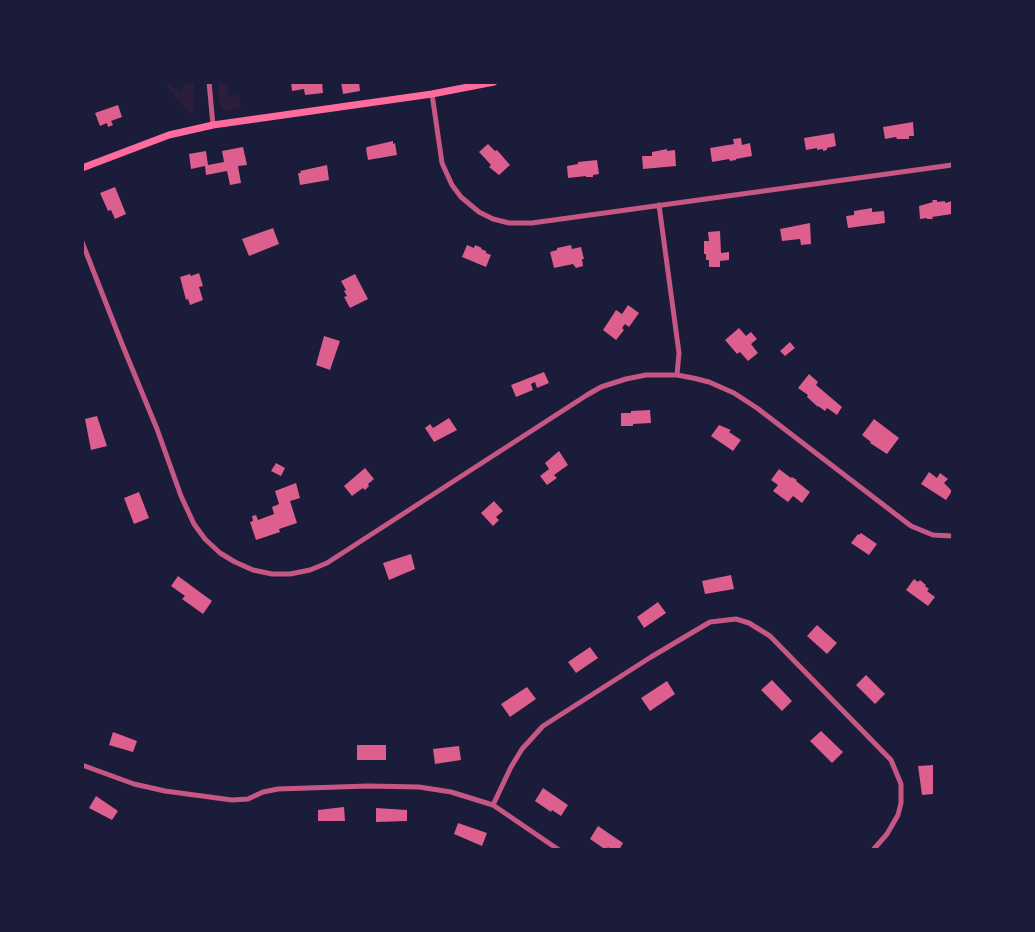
<!DOCTYPE html>
<html>
<head>
<meta charset="utf-8">
<style>
	body { margin:0 }
	#map { position:relative; width:1035px; height:932px; overflow:hidden; background:#1b1b3a; font-family:"PT Sans Narrow",sans-serif }
	canvas { display:block }
	.frame { position:absolute; inset:0; border:84px solid #1b1b3a; pointer-events:none }
</style>
</head>
<body>
<div id="map">
<canvas width="1035" height="932"></canvas>
<div class="frame"></div>
</div>
<script>
const c = document.querySelector('canvas').getContext('2d');
c.lineJoin = 'round';
function paint(path, color) { c.fillStyle = color; c.fill(path, 'evenodd'); }
const toPath = rows => new Path2D(rows.map(r => 'M' + r).join(''));
function trace(path, color, width, dash) { c.strokeStyle = color; c.lineWidth = width; c.lineCap = dash ? 'butt' : 'round'; c.setLineDash(dash || []); c.stroke(path); }
const green = toPath([
	[164,83,171,83,179,92,188,83,194,83,193,117],
	[218,83,227,83,229,96,239,94,241,108,224,111,219,102]
]);
const building = toPath([
	[291,82,322,82,323,93,305,95,304,89,292,91],
	[341,82,359,82,360,91,343,94],
	[118,105,122,117,111,121,113,125,108,127,107,123,100,126,95,113],
	[913,122,914,136,909,136,909,139,897,139,896,137,885,139,883,127],
	[834,133,836,146,827,148,827,150,823,151,823,149,817,150,817,148,806,150,804,138],
	[741,138,742,145,750,143,752,156,736,159,736,160,730,161,729,159,712,162,710,148,734,144,733,139],
	[393,141,393,144,395,143,397,155,368,160,366,149,367,147],
	[488,144,495,151,497,150,510,165,499,175,489,167,491,165,479,152],
	[243,147,247,165,238,166,241,183,230,185,227,171,206,175,205,166,191,169,189,154,206,151,208,165,224,162,222,151],
	[667,149,667,151,675,150,676,166,643,169,642,156,652,156,652,152],
	[597,160,599,174,593,175,593,177,586,177,586,176,568,178,567,166,578,164,578,162],
	[327,165,329,180,300,185,298,173,301,173,300,171],
	[115,187,126,214,115,219,111,210,108,211,100,193],
	[932,200,937,200,937,202,945,201,945,203,952,201,952,214,932,217,933,219,927,219,927,218,920,219,919,206,933,202],
	[872,208,872,212,884,211,885,223,848,228,846,216,854,215,854,211],
	[810,223,811,244,801,245,800,239,782,241,780,229],
	[273,228,279,244,249,256,242,239],
	[720,231,721,253,729,252,729,260,720,261,720,267,709,267,709,260,706,260,706,254,704,254,704,241,709,241,708,232],
	[467,245,474,248,475,245,482,248,481,249,486,251,486,253,491,255,486,267,462,257],
	[571,245,572,249,581,247,584,259,582,259,583,266,576,268,573,264,554,268,550,252,557,250,557,248],
	[199,273,203,286,199,287,203,300,190,305,188,299,186,300,180,277,190,274,191,276],
	[355,274,368,299,350,308,344,297,347,296,344,291,346,290,341,281],
	[628,305,639,313,629,327,625,324,622,328,624,330,616,340,603,330,616,310,622,314],
	[739,328,746,336,751,332,757,339,751,344,758,353,748,361,740,352,737,354,725,340],
	[324,336,340,341,330,370,316,365],
	[790,342,795,348,785,356,780,351],
	[544,372,549,383,537,388,535,382,531,384,533,390,516,397,511,385],
	[809,374,818,382,816,385,842,407,837,415,827,408,825,411,818,406,818,407,807,397,808,395,798,388],
	[650,410,651,423,633,424,633,426,621,426,621,413,631,413,631,411],
	[97,416,107,446,91,450,85,419],
	[449,418,457,430,434,442,425,428,430,424,433,428],
	[874,419,899,438,887,454,870,443,871,442,862,435],
	[719,425,731,430,729,432,741,440,733,451,711,436],
	[559,451,568,465,554,475,557,478,547,485,540,476,549,469,545,463],
	[276,463,285,468,281,476,271,471],
	[365,468,374,479,368,484,369,486,365,490,363,488,352,496,344,486],
	[779,469,791,478,792,477,797,480,796,481,810,492,802,503,793,496,788,502,773,491,778,485,771,480],
	[929,472,937,478,940,473,948,479,944,483,952,491,946,500,921,484],
	[296,483,300,498,290,501,297,523,279,529,280,532,256,540,250,522,253,521,252,516,256,515,258,520,274,514,272,507,279,504,275,491],
	[139,492,149,518,134,524,124,498],
	[494,501,503,511,496,517,499,520,493,526,481,513],
	[861,533,877,544,869,555,851,543,858,534,859,535],
	[411,554,415,569,389,580,383,563],
	[731,575,734,589,705,594,702,581],
	[178,576,212,601,203,614,182,599,185,596,171,586],
	[914,579,918,582,920,580,926,585,925,586,929,589,927,591,935,597,928,606,906,590],
	[658,602,666,613,644,628,637,617],
	[817,625,837,643,827,654,807,636],
	[590,647,598,658,576,673,568,662],
	[866,675,885,694,875,704,856,685],
	[772,680,792,701,782,711,761,690],
	[667,681,675,694,650,711,641,698],
	[527,687,536,699,510,717,501,704],
	[821,731,843,752,832,763,810,741],
	[113,732,137,741,133,752,109,745],
	[357,745,386,745,386,760,357,760],
	[459,746,461,760,435,764,433,749],
	[933,765,933,794,922,795,918,766],
	[543,788,568,805,561,816,552,810,551,812,535,801],
	[96,796,118,811,112,820,89,808],
	[344,807,345,821,318,821,318,810],
	[376,808,407,810,407,821,376,822],
	[458,823,487,833,482,846,454,834],
	[598,826,623,843,619,850,611,850,608,847,606,850,590,839]
]);
const minor = toPath([
	[209,82,213,125],
	[432,94,442,163,452,185,461,197,479,212,493,219,509,223,532,223,952,165],
	[659,205,679,353,677,375],
	[82,242,122,344,157,429,181,496,194,524,205,539,220,553,235,562,253,570,272,574,290,574,310,570,327,563,587,395,601,387,626,379,646,375,677,375,693,378,709,382,734,393,757,408,911,526,933,535,952,536],
	[82,765,134,784,165,791,232,800,248,799,263,792,278,789,368,786,419,787,451,792,493,805,559,850],
	[493,805,511,767,522,749,543,726,651,657,710,622,736,619,749,623,770,636,891,760,901,784,901,803,898,815,887,834,873,850]
]);
const secondary = toPath([
	[82,168,169,135,213,125,432,94,494,82]
]);
paint(green, '#2a1e3b');
paint(building, '#dd5f8e');
trace(minor, '#c65784', 5);
trace(secondary, '#ff6b9d', 7);
</script>
</body>
</html>
